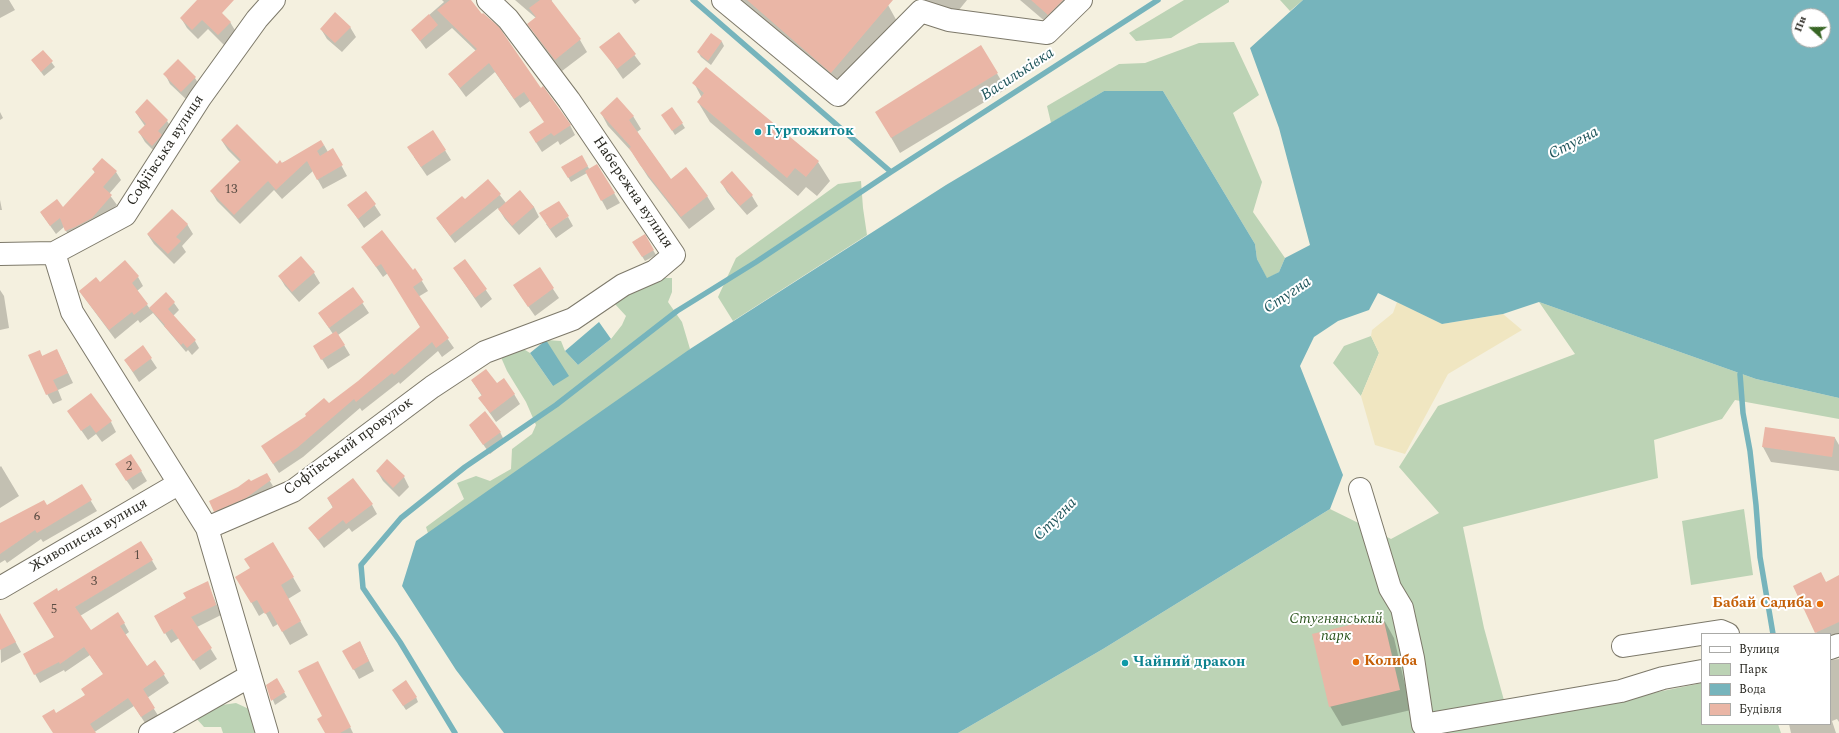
<!DOCTYPE html>
<html>
<head>
<meta charset="utf-8">
<style>
	body { margin:0 }
	#map { position:relative; width:1839px; height:733px; overflow:hidden; background:#f4f0df; font-family:Spectral,serif }
	canvas { display:block }
	.legend { position:absolute; left:1701px; top:633px; width:130px; height:92px; box-sizing:border-box; background:#fff; border:1px solid #aaaaa7; margin:0; padding:5px 7px; list-style:none; font-size:12px; color:#2b2a23 }
	.legend li { display:flex; align-items:center; gap:8px; height:20px }
	.legend b { width:20px; border:1px solid #aaaaa7 }
	.north { position:absolute; left:1791px; top:8px; width:40px; height:40px; box-sizing:border-box; background:#fff; border:1px solid #aaaaa7; border-radius:50%; rotate:291deg; font-size:11px; font-weight:700; line-height:16px; text-align:center; color:#2b2a23 }
	.north::after { content:''; display:block; margin:auto; width:14px; height:18px; background:#386625; clip-path:polygon(50% 0,100% 100%,50% 72%,0 100%) }
</style>
</head>
<body>
<div id="map">
<canvas width="1839" height="733"></canvas>
<ul class="legend">
<li><b style="height:5px;background:#fff"></b>Вулиця</li>
<li><b style="height:11px;background:#bcd3b5"></b>Парк</li>
<li><b style="height:11px;background:#76b4bc"></b>Вода</li>
<li><b style="height:11px;background:#eab6a6"></b>Будівля</li>
</ul>
<div class="north">Пн</div>
</div>
<script>
const c = document.querySelector('canvas').getContext('2d');
c.lineJoin = 'round';
function paint(path, color) { c.fillStyle = color; c.fill(path, 'evenodd'); }
const toPath = rows => new Path2D(rows.map(r => 'M' + r).join(''));
function trace(path, color, width, dash) { c.strokeStyle = color; c.lineWidth = width; c.lineCap = dash ? 'butt' : 'round'; c.setLineDash(dash || []); c.stroke(path); }
function label(font, color, halo, rows, align = 'center') {
  c.font = font + ' Spectral,serif'; c.lineWidth = 4; c.setLineDash([]); c.textBaseline = 'middle'; c.strokeStyle = halo; c.fillStyle = color; for (const [text, x, y, turn = 0] of rows) {
    c.save(); c.translate(x, y); c.rotate((+turn || 0) * Math.PI / 180); c.textAlign = isNaN(turn) ? turn : align; if (halo) c.strokeText(text, 0, 0); c.fillText(text, 0, 0); c.restore();
  }
}
const green = toPath([
	[1184,0,1229,0,1229,2,1171,38,1136,41,1129,33],
	[1280,0,1303,0,1290,11],
	[1234,42,1259,95,1233,113,1262,182,1253,212,1285,258,1279,272,1267,279,1257,259,1255,244,1163,91,1104,91,1051,123,1047,106,1119,64,1145,63,1199,43],
	[861,181,863,208,867,235,733,321,718,297,736,258,838,184],
	[656,278,672,278,672,292,668,302,682,322,690,349,611,430,433,549,426,527,464,499,457,483,476,476,490,481,511,469,512,449,532,434,536,425,526,402,507,371,500,355,517,345,530,353,553,386,546,340,561,341,565,351,578,365,611,339,622,325,626,316,614,303],
	[1539,302,1756,379,1839,398,1839,419,1735,400,1722,419,1654,440,1658,478,1463,527,1484,628,1510,722,1702,683,1702,724,1778,724,1781,733,958,733,1103,649,1330,509,1391,539,1439,513,1399,467,1438,406,1575,354],
	[1371,336,1379,353,1361,396,1333,363,1344,346],
	[1744,509,1753,575,1691,585,1682,521],
	[236,703,249,709,255,733,223,733,221,727,204,727,195,717,208,707]
]);
const sand = toPath([
	[1397,302,1442,324,1503,314,1522,330,1448,374,1405,454,1375,445,1361,396,1379,353,1371,336,1372,330,1393,313]
]);
const water = toPath([
	[1303,0,1839,0,1839,398,1756,379,1539,302,1503,314,1442,324,1378,293,1369,310,1338,321,1314,337,1300,366,1343,475,1330,509,1103,649,958,733,504,733,456,670,402,586,416,541,690,349,946,185,1104,91,1163,91,1255,244,1257,259,1267,278,1279,272,1285,258,1310,245,1279,128,1250,48],
	[1799,16,1823,16,1823,40,1799,40],
	[599,322,611,339,578,365,565,351],
	[546,340,569,376,553,386,530,353]
]);
const shadow = toPath([
	[0,0,9,0,15,10,0,18],
	[198,0,201,0,230,22,236,32,224,45,208,29,198,39,187,28,181,18],
	[442,0,469,0,570,125,575,135,560,145,558,141,542,152,535,141,545,122,530,101,520,108,495,72,466,97,449,74,476,51,452,28,426,49,412,30,444,2],
	[515,0,552,0,551,2,580,40,587,52,562,71,536,36,529,24,536,18],
	[632,0,640,0,635,4],
	[736,0,882,0,888,5,899,25,842,92],
	[925,0,967,0,950,21],
	[1020,0,1093,0,1060,34],
	[350,27,356,37,342,52,327,39,321,29],
	[618,33,641,64,623,79,601,47],
	[711,34,722,42,724,46,711,65,701,57,698,52],
	[981,46,1006,89,900,153,877,113],
	[43,51,55,67,44,76,32,60],
	[706,68,818,162,830,181,817,196,806,187,798,196,710,122,698,102,702,98,694,83],
	[165,74,195,78,201,88,188,101,170,84],
	[672,108,685,128,675,135,665,119],
	[0,112,3,118,0,120],
	[136,113,167,121,173,130,158,155,145,142,139,132,145,126],
	[601,113,633,116,641,129,637,132,671,180,707,196,715,209,689,229,648,177,632,152,608,126],
	[433,131,451,160,427,176,414,157],
	[222,141,277,165,324,145,328,152,333,150,347,176,323,189,313,171,282,199,274,190,240,224,217,201,211,191,240,162,228,150],
	[581,156,590,170,614,193,620,203,607,210,587,173,571,182,562,167],
	[93,169,116,172,121,180,109,194,117,205,97,227,71,240,64,227,56,234,41,213,63,209,95,173],
	[732,173,752,196,758,206,747,215,727,192,721,182],
	[488,180,506,203,520,191,534,207,539,217,519,235,505,219,498,208,455,243,437,219,465,201],
	[366,192,381,215,364,228,349,206],
	[0,200,2,210,0,210],
	[568,217,573,226,556,238,546,224],
	[187,224,193,234,182,246,186,252,174,264,154,244,148,235],
	[644,235,656,255,645,261,633,242],
	[362,247,412,271,415,270,428,291,418,297,454,348,442,357,438,351,400,384,399,382,362,411,360,408,303,457,279,473,268,456,329,405,359,382,421,328,388,273,383,277],
	[301,258,314,273,320,283,299,302,285,286,279,276],
	[465,260,492,299,481,308,454,268],
	[539,268,559,298,535,316,514,286],
	[138,277,143,286,137,291,150,309,174,303,179,310,173,316,195,341,199,348,192,355,188,350,186,352,153,313,140,323,138,320,115,339,80,292,100,283],
	[353,289,369,313,338,335,350,355,328,369,320,356,333,334,319,313],
	[0,290,4,296,9,328,0,330],
	[143,347,157,368,139,382,125,360],
	[39,351,43,357,62,360,73,383,58,390,62,400,53,404,47,394],
	[472,381,497,384,514,394,520,404,496,422,480,399,482,396],
	[68,411,111,422,116,432,102,442,96,434,88,440],
	[470,426,500,432,505,442,490,454],
	[1835,438,1839,445,1839,471,1771,462,1763,447],
	[1,466,19,496,0,508,0,467],
	[141,471,147,481,133,490,122,474],
	[377,471,404,477,409,487,399,497,383,481],
	[266,475,273,486,248,502,217,516,215,511,251,482],
	[81,485,97,511,43,542,41,539,7,563,5,560,0,563,0,524,46,507],
	[328,499,372,505,377,514,352,532,349,528,324,548,309,528,333,508],
	[141,542,157,569,80,616,91,631,124,623,129,632,125,635,147,667,164,675,169,683,147,698,159,717,147,726,134,706,93,733,54,733,56,714,86,695,104,675,90,655,65,672,64,670,40,683,24,654,55,637,58,592],
	[273,543,301,591,288,599,308,635,290,645,278,624,273,627,265,612,259,616,237,577,251,569],
	[1839,576,1839,640,1830,645,1830,634,1817,634,1794,586,1826,583],
	[207,582,221,615,197,627,217,659,200,670,179,638,171,643,155,616,187,598],
	[1383,618,1394,638,1411,710,1342,726,1330,706],
	[0,624,10,632,21,652,1,663],
	[360,642,374,671,359,679,344,651],
	[1839,659,1839,722,1837,719,1832,721,1836,733,1791,733,1789,724,1830,724,1830,660],
	[323,672,353,733,326,733,323,717],
	[276,679,287,697,275,705,267,685],
	[396,695,416,697,418,702,406,710]
]);
const stream = toPath([
	[693,0,891,172],
	[1740,374,1743,413,1750,451,1756,505,1760,557,1773,634],
	[455,733,400,642,363,588,361,565,401,518,465,467,556,405,677,311,756,262,891,172,1158,0]
]);
const building = toPath([
	[197,0,234,0,222,13,231,22,218,35,202,20,192,30,180,18],
	[450,0,471,0,482,14,483,13,499,27,541,88,543,86,571,125,554,136,551,133,536,143,529,132,544,122,524,92,514,99,489,63,460,88,448,74,477,49,437,10],
	[540,0,551,0,581,39,555,60,527,24,536,17,529,8],
	[747,0,893,0,831,73],
	[1031,0,1063,0,1048,15],
	[335,12,351,27,335,43,320,29],
	[429,14,438,25,420,41,411,30],
	[619,32,636,54,617,69,599,47],
	[711,33,722,41,708,61,697,52],
	[981,45,998,73,891,138,875,112],
	[43,50,53,61,41,72,31,60],
	[178,59,196,77,181,92,163,74],
	[706,67,819,161,806,177,795,168,787,178,697,102,704,93,692,83],
	[617,97,634,116,629,120,671,179,686,167,708,196,681,217,640,165,629,148,631,147,600,113],
	[147,99,168,120,158,131,162,135,152,146,138,132,146,124,135,112],
	[672,107,683,123,672,131,661,115],
	[237,124,277,164,280,160,282,163,321,140,324,145,317,151,320,156,333,148,343,165,317,180,307,161,276,190,268,181,234,215,210,191,241,160,221,140],
	[433,130,446,150,421,167,407,147],
	[582,155,588,166,568,178,561,167],
	[102,158,117,171,103,187,112,195,92,218,75,227,65,231,60,218,50,226,40,212,57,199,63,207,95,172,92,169],
	[597,164,615,193,601,201,585,171],
	[732,171,753,195,740,206,720,182],
	[488,179,501,194,450,236,436,218,462,196,465,199],
	[520,190,534,207,512,226,498,209],
	[366,191,376,204,358,219,347,205],
	[559,201,569,216,550,229,539,213],
	[172,209,188,224,176,237,181,241,168,254,147,234],
	[382,230,413,270,415,268,423,280,413,287,449,338,436,348,432,342,394,375,392,373,356,402,354,399,297,448,273,464,261,446,306,416,305,414,324,398,329,403,358,381,420,327,381,264,376,267,361,247],
	[645,234,654,250,642,257,632,242],
	[301,256,315,272,292,292,278,276],
	[465,259,487,289,475,298,453,268],
	[125,260,139,276,132,283,148,304,134,315,132,312,109,330,79,291,96,277,100,282],
	[540,267,554,288,528,307,513,285],
	[353,287,364,302,329,328,318,313],
	[166,292,175,302,168,309,196,340,187,348,183,343,181,345,164,326,165,325,149,308],
	[336,331,345,345,321,360,313,346],
	[143,345,152,358,133,372,124,360],
	[57,349,68,373,53,380,58,390,46,395,28,355,40,350,42,356],
	[486,369,497,383,504,378,515,394,490,413,478,398,482,395,471,380],
	[91,393,112,421,96,433,90,425,81,431,67,411],
	[485,411,501,432,483,445,469,425],
	[1765,427,1835,437,1832,457,1762,447],
	[131,454,142,471,126,481,115,464],
	[387,459,405,476,393,488,376,471],
	[267,473,271,480,246,498,214,512,209,501,238,487,249,479,251,481],
	[353,478,373,504,346,524,343,520,318,540,308,528,333,507,327,498],
	[82,484,92,500,37,533,35,530,0,554,0,523,44,500,47,505],
	[141,541,153,560,75,607,91,630,118,612,125,623,120,626,147,666,155,660,165,674,143,689,155,708,141,717,128,698,90,724,96,733,53,733,42,716,54,709,56,713,85,695,81,689,103,674,84,647,60,664,59,662,34,675,23,654,54,637,33,603,57,588,58,591],
	[273,542,294,577,281,585,301,621,282,632,270,611,265,614,257,600,251,603,235,577,250,568,244,559],
	[1821,572,1826,582,1839,575,1839,622,1815,633,1793,586],
	[208,581,216,605,191,617,212,648,193,661,172,629,164,634,154,616,186,598,183,593],
	[0,613,16,642,0,650],
	[1383,617,1400,690,1329,707,1312,634],
	[360,641,369,661,353,670,342,651],
	[318,661,351,727,340,733,325,733,317,719,322,716,298,671],
	[277,678,285,692,271,701,266,685],
	[406,680,417,697,403,706,392,690]
]);
const minor = toPath([
	[723,0,838,95,921,11,949,20,1047,33,1081,0],
	[54,253,72,312,207,528,267,733],
	[0,254,54,253,125,215,200,98,257,19,274,0],
	[1360,489,1390,588,1402,608,1413,658,1423,725,1621,691,1663,678,1702,671],
	[207,528,293,491,432,387,485,352,573,319,623,285,655,271,674,255,569,100,508,19,488,0],
	[0,588,178,484],
	[1623,646,1721,631,1728,634],
	[1830,648,1839,645],
	[150,733,250,676]
]);
const markers = [
	[758,132,4,"#0f9aa8"],
	[1820,604,4,"#e8710a"],
	[1356,662,4,"#e8710a"],
	[1125,663,4,"#0f9aa8"]
];
const numberNames = [
	["13",231,190],
	["2",129,467],
	["6",37,517],
	["1",137,556],
	["3",94,582],
	["5",54,610]
];
const cultureNames = [
	["Гуртожиток",766,132],
	["Чайний дракон",1133,663]
];
const streetNames = [
	["Софіївська вулиця",166,151,-57],
	["Набережна вулиця",632,193,56],
	["Софіївський провулок",349,447,-36],
	["Живописна вулиця",89,536,-30]
];
const foodNames = [
	["Бабай Садиба",1812,604],
	["Колиба",1364,662,"left"]
];
const parkNames = [
	["Стугнянський",1336,620],
	["парк",1336,637]
];
const waterNames = [
	["Васильківка",1018,75,-33],
	["Стугна",1574,144,-27],
	["Стугна",1288,296,-34],
	["Стугна",1056,520,-45]
];
paint(green, '#bcd3b5');
paint(sand, '#f0e6c1');
paint(water, '#76b4bc');
paint(shadow, '#0003');
trace(stream, '#76b4bc', 5.5);
paint(building, '#eab6a6');
trace(minor, '#7d796a', 24);
trace(minor, '#fff', 22);
for (const [x, y, r, color] of markers) { const dot = new Path2D(); dot.arc(x, y, r, 0, 2 * Math.PI); c.fillStyle = color; c.fill(dot); trace(dot, '#fff', 1.5); }
label('13px', '#5b4d44', null, numberNames);
label('bold 15px', '#0d838f', '#fff', cultureNames, 'left');
label('15px', '#2b2a23', '#fff', streetNames);
label('bold 15px', '#c56008', '#fff', foodNames, 'right');
label('italic 15px', '#2f5721', '#fff', parkNames);
label('italic 16px', '#1f555b', '#fff', waterNames);
</script>
</body>
</html>
